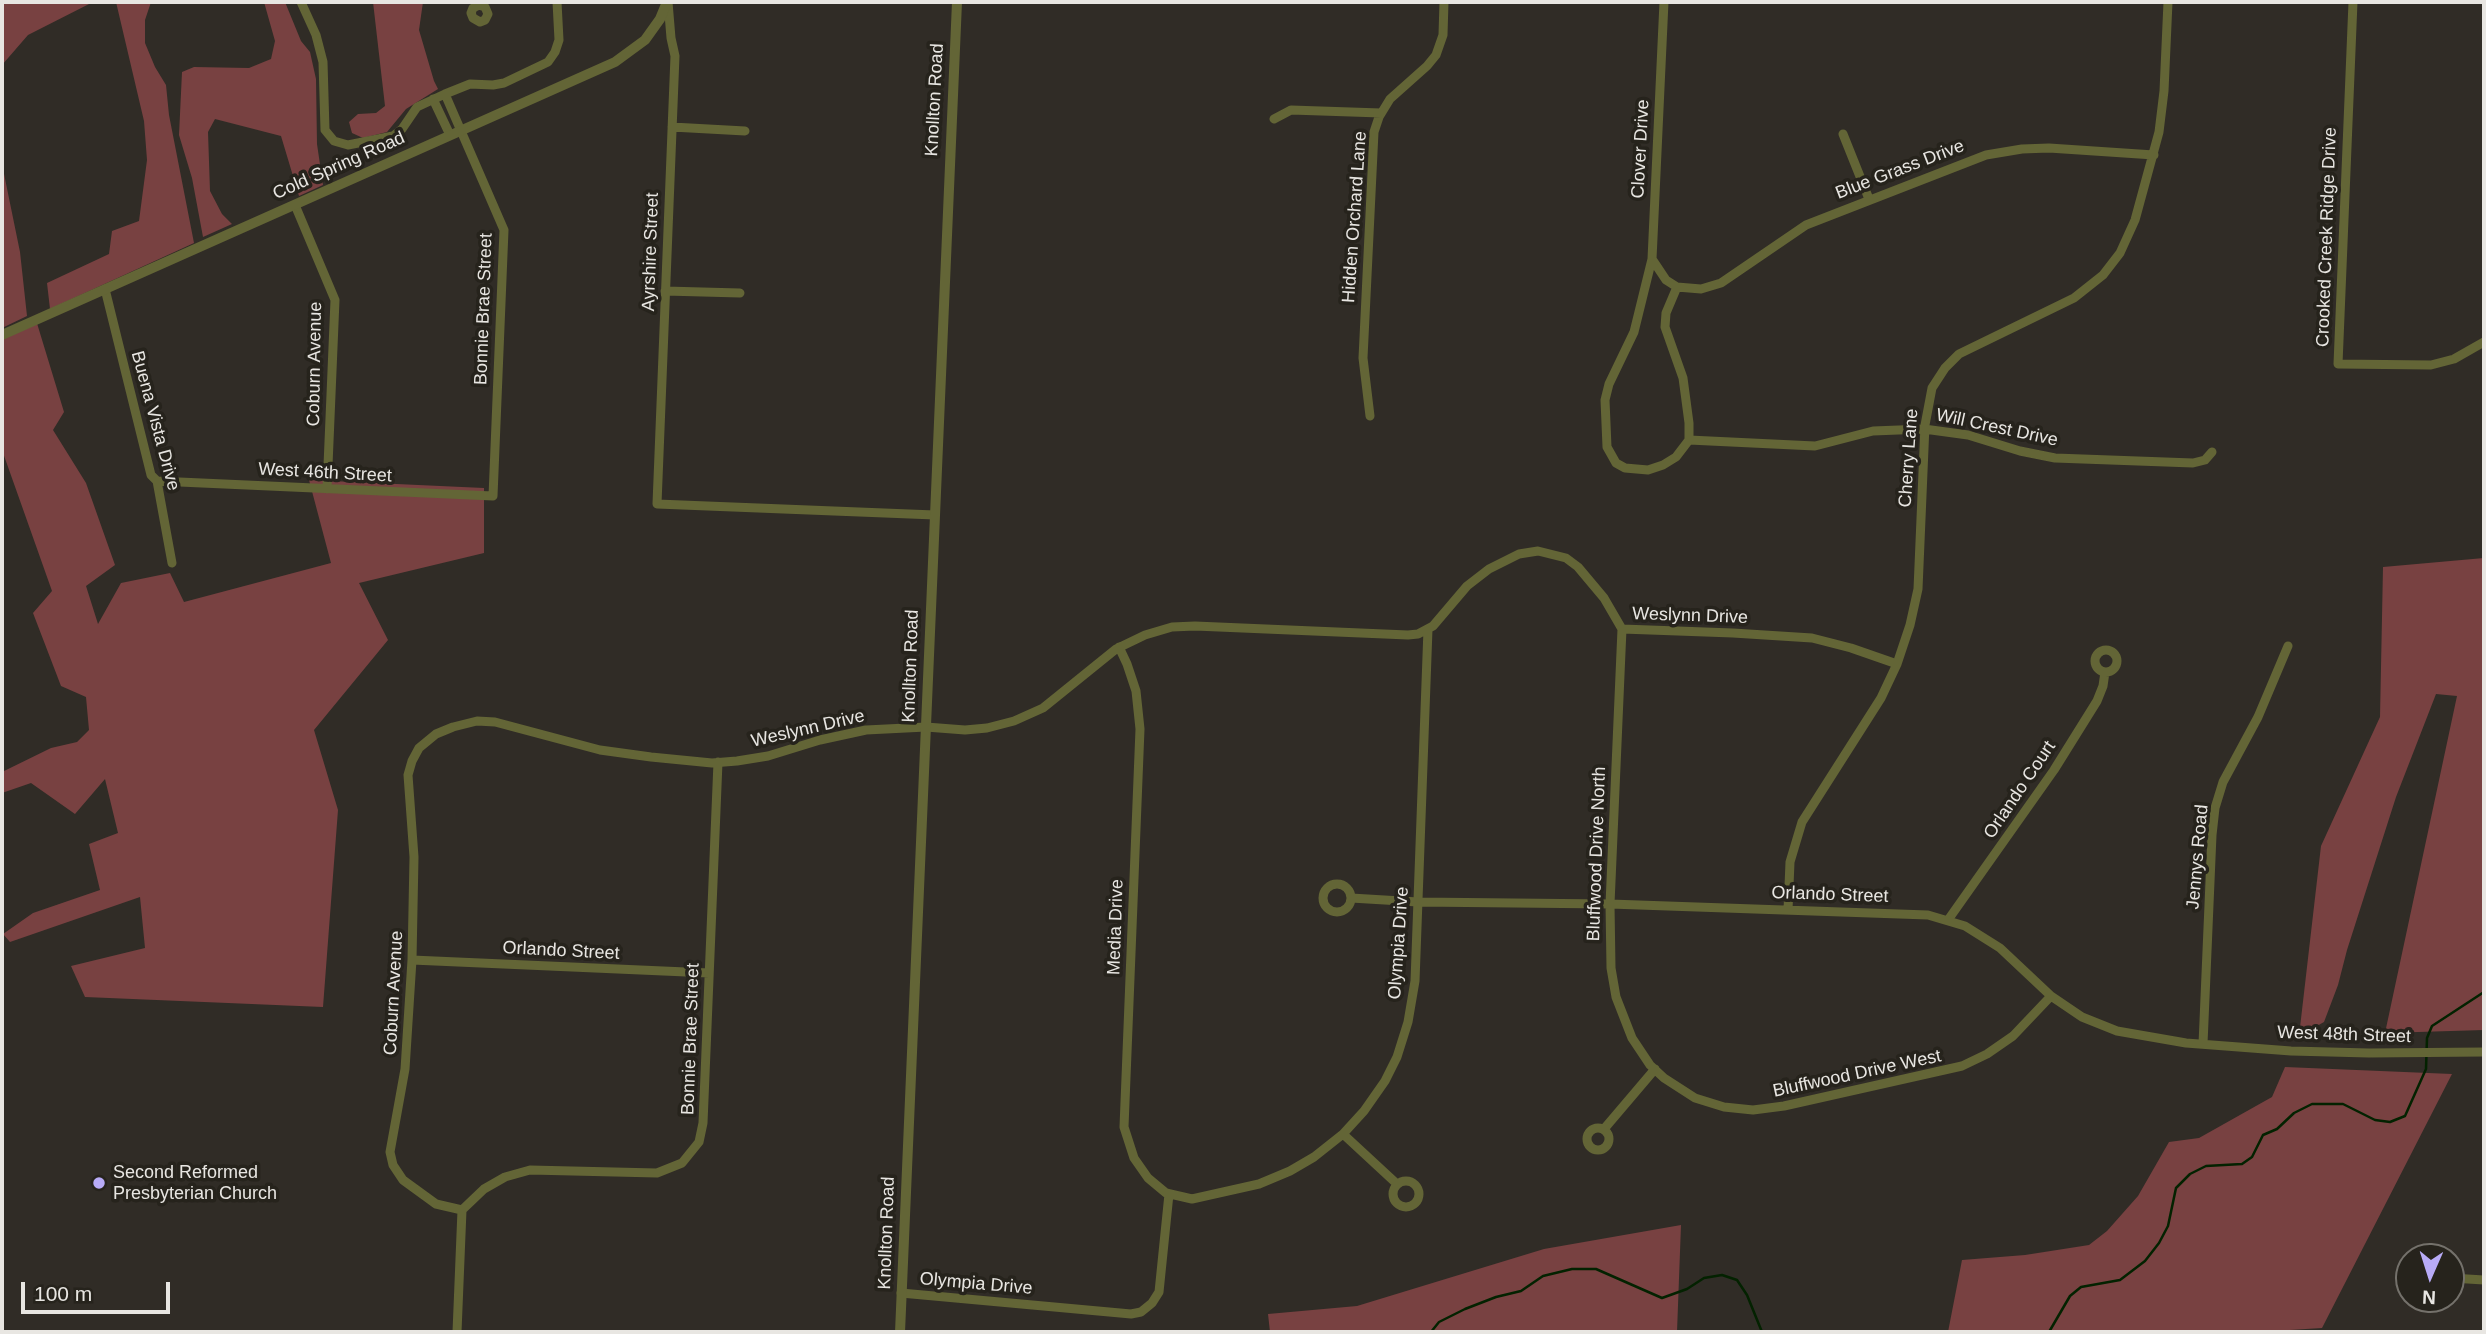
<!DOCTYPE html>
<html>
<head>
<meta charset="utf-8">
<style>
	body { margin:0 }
	#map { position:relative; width:2486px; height:1334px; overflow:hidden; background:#302c26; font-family:Arial,sans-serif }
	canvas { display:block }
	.frame { position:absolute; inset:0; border:4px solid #e8e6e2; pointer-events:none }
	.north { position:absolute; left:2395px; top:1243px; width:70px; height:70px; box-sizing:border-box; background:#26231c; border:2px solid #74716b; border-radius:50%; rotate:183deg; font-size:19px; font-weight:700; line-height:28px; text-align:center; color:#e8e6e2 }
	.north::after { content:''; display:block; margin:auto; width:24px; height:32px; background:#b8abf7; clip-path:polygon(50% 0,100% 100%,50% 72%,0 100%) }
	.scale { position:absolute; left:21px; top:1282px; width:149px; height:32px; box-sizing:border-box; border:4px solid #e8e6e2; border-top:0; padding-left:9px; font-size:21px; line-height:24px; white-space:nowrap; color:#e8e6e2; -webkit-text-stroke:5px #26231c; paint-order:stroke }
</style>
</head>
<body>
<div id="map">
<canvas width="2486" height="1334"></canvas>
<div class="frame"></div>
<div class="north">N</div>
<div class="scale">100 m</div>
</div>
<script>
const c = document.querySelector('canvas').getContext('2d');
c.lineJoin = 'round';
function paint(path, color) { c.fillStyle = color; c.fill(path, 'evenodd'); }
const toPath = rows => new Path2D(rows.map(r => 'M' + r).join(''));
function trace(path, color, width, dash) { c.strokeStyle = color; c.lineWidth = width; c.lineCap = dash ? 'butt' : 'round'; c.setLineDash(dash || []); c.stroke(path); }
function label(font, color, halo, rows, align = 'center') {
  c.font = font + ' Arial,sans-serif'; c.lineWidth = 7; c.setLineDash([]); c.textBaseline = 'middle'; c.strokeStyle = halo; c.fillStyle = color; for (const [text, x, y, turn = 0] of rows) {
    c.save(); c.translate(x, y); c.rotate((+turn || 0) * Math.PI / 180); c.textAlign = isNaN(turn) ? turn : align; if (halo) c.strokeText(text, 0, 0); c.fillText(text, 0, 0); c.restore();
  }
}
const green = toPath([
	[2,2,93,2,28,35,2,65],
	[116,2,151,2,145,20,145,43,155,67,166,85,169,115,194,243,50,309,47,283,109,254,112,231,139,221,147,160,144,121],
	[264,2,285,2,301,41,310,52,316,79,317,144,323,185,299,196,281,136,215,119,208,132,210,191,222,214,232,224,203,237,192,178,179,135,182,72,194,67,249,68,271,59,275,41],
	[373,2,423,2,419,30,434,81,438,89,406,109,387,132,363,138,352,133,349,122,358,114,376,113,385,106],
	[2,164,20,252,27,316,2,328],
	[36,320,64,412,53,430,86,483,115,565,86,586,98,624,121,583,170,573,184,602,331,563,309,480,484,488,484,553,359,583,388,640,314,730,338,810,323,1007,85,997,71,966,145,948,140,897,10,942,3,934,33,913,100,890,89,844,118,833,105,779,75,814,31,783,2,793,2,772,51,748,77,742,89,730,86,697,61,686,33,613,52,591,2,450,2,339],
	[2484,558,2484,1030,2385,1033,2457,696,2436,694,2396,797,2347,950,2338,985,2324,1022,2299,1036,2321,846,2380,717,2383,567],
	[2285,1067,2452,1074,2322,1328,2258,1332,1948,1332,1962,1260,2025,1255,2089,1245,2107,1231,2138,1196,2169,1142,2199,1138,2272,1097],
	[1681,1225,1677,1332,1270,1332,1268,1314,1357,1306,1544,1249]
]);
const stream = toPath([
	[1431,1332,1439,1322,1465,1309,1496,1297,1521,1291,1543,1276,1572,1269,1596,1269,1662,1298,1687,1289,1704,1278,1722,1275,1737,1280,1747,1295,1762,1332],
	[2049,1332,2070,1296,2081,1287,2120,1280,2145,1261,2159,1243,2168,1226,2176,1188,2190,1174,2206,1166,2242,1164,2252,1157,2263,1135,2277,1129,2294,1113,2312,1104,2343,1104,2375,1120,2390,1122,2405,1116,2426,1069,2427,1038,2432,1026,2484,992]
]);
const minor = toPath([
	[301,2,316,35,323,62,325,130,334,141,348,145,393,136,402,129,417,107,445,94,470,84,493,85,504,83,548,62,555,52,559,40,557,2],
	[668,2,671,38,675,56,657,504,935,515],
	[1664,2,1652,259,1666,280,1677,287,1701,289,1721,283,1806,225,1986,155,2022,149,2049,148,2154,155],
	[2353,2,2338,364,2431,365,2454,359,2484,342],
	[479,5,485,7,488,14,485,20,480,22,473,18,471,13,473,8,479,5,479,2],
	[433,99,450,135],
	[1274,119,1291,110,1381,113],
	[672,127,745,131],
	[1843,134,1869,199],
	[295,205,335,300,327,489],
	[1652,259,1634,332,1609,384,1605,400,1607,447,1616,463,1625,468,1648,470,1663,465,1676,457,1689,440,1689,423,1683,378,1665,327,1666,313,1677,287],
	[105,289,151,475,157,481,172,563],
	[665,291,740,293],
	[1370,416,1363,358,1374,132,1379,117,1390,99,1427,66,1436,55,1443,35,1444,2],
	[1689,440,1815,446,1873,431,1924,429,1968,435,2020,451,2055,458,2193,463,2205,460,2212,452],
	[157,481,493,496,504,230,445,94],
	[1622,629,1610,904,1611,968,1616,997,1632,1038,1650,1065,1664,1078,1695,1098,1724,1107,1753,1110,1784,1106,1962,1066,1987,1054,2013,1036,2051,996],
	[1119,647,1127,664,1136,691,1140,729,1124,1127,1134,1158,1148,1178,1166,1193,1192,1199,1259,1184,1290,1171,1314,1157,1343,1134,1364,1111,1385,1081,1397,1057,1408,1022,1415,981,1428,629],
	'2095 661a11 11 0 1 1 22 0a11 11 0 1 1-22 0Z',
	'1323 898a14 14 0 1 1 28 0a14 14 0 1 1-28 0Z',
	[1351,898,1418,902,1610,904,1928,915,1965,926,2000,948,2051,996,2082,1017,2117,1031,2186,1043,2291,1051,2369,1053,2484,1052],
	[1788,910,1790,862,1802,822,1881,698,1897,664,1910,625,1918,589,1925,425,1932,388,1945,368,1959,354,2074,298,2103,275,2120,253,2135,220,2159,132,2164,91,2168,2],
	[1948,920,2054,770,2097,701,2103,686,2105,672],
	[412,960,709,973],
	[2203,1044,2212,835,2215,808,2223,782,2258,717,2288,646],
	'1587 1139a11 11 0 1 1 22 0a11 11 0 1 1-22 0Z',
	[1604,1129,1655,1069],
	[1343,1134,1397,1184],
	'1393 1194a13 13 0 1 1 26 0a13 13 0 1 1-26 0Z',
	[462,1210,436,1204,403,1180,393,1165,390,1152,405,1069,412,960,414,857,408,775,412,761,419,748,436,734,453,727,477,721,495,722,600,750,651,757,712,763,737,761,768,756,820,740,866,730,926,727,965,730,987,728,1014,721,1043,708,1116,649,1145,635,1172,627,1195,626,1408,635,1418,634,1433,626,1467,586,1489,569,1519,554,1538,551,1566,558,1578,567,1604,598,1622,629,1733,633,1812,638,1851,648,1897,664],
	[2451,1278,2484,1280],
	[901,1293,1131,1314,1141,1312,1152,1303,1159,1292,1169,1194],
	[457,1332,462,1210,484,1189,505,1177,530,1170,657,1173,682,1163,699,1142,703,1123,718,762]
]);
const tertiary = toPath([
	[2,335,615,62,645,40,660,19,667,2],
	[900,1332,957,2]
]);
const markers = [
	[99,1183,7,"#b8abf7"]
];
const streetNames = [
	["Knollton Road",935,100,-87],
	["Clover Drive",1641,149,-87],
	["Cold Spring Road",339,166,-24],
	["Blue Grass Drive",1900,170,-21],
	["Hidden Orchard Lane",1355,217,-86],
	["Crooked Creek Ridge Drive",2327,237,-88],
	["Ayrshire Street",651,252,-88],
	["Bonnie Brae Street",484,309,-88],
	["Coburn Avenue",315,364,-89],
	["Buena Vista Drive",155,421,75],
	["Will Crest Drive",1997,428,12],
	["Cherry Lane",1909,458,-86],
	["West 46th Street",325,473,3],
	["Weslynn Drive",1690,616,2],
	["Knollton Road",911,666,-88],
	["Weslynn Drive",808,729,-13],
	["Orlando Court",2020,790,-56],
	["Bluffwood Drive North",1597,854,-88],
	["Jennys Road",2198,857,-85],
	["Orlando Street",1830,895,2],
	["Media Drive",1116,927,-88],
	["Olympia Drive",1399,943,-86],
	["Orlando Street",561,951,3],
	["Coburn Avenue",394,993,-87],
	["West 48th Street",2344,1035,2],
	["Bonnie Brae Street",691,1039,-88],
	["Bluffwood Drive West",1857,1074,-12],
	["Knollton Road",887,1233,-88],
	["Olympia Drive",976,1284,5]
];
const poiNames = [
	["Second Reformed",113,1173],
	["Presbyterian Church",113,1194]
];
paint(green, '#784141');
trace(stream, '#032200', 2.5);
trace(minor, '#636536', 9);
trace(tertiary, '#636536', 10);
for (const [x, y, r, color] of markers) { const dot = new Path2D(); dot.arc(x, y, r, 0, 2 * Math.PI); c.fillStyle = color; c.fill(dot); trace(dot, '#26231c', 2.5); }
label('18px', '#e8e6e2', '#26231c', streetNames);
label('18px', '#e8e6e2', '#26231c', poiNames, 'left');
</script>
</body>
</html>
